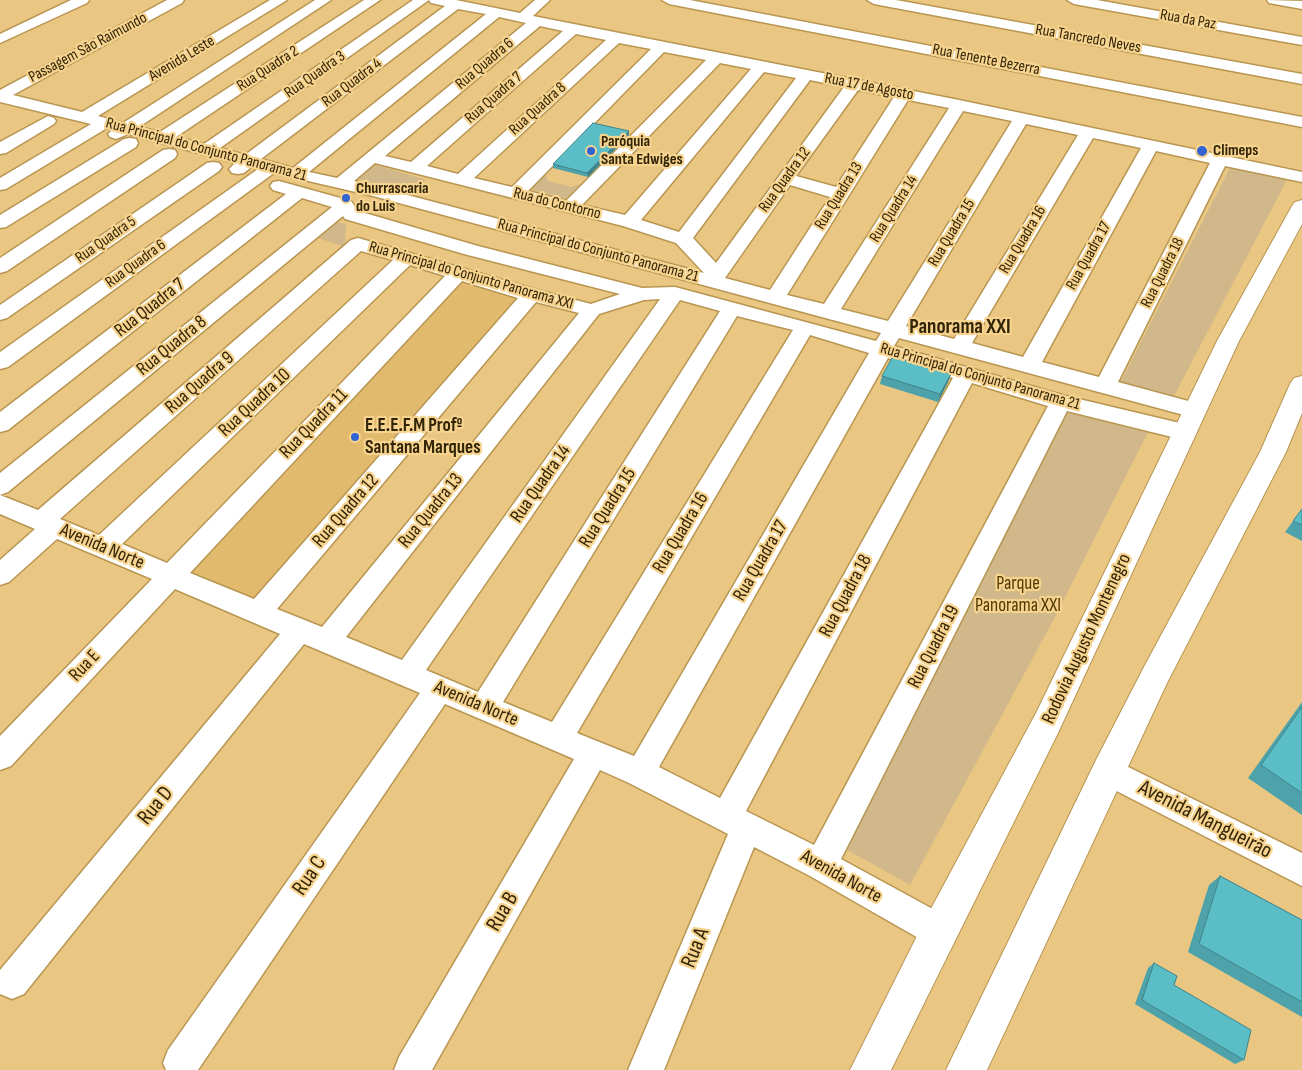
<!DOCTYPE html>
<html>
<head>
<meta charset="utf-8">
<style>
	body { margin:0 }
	canvas { display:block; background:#e9c681 }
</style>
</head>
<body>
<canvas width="1302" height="1070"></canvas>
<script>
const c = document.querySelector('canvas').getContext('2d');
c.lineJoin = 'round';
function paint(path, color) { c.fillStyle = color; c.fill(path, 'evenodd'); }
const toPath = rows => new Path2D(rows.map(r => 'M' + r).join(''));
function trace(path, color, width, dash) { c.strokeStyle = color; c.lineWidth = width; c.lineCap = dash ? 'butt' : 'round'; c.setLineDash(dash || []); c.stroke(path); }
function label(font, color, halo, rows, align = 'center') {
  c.font = font + ' "Sofia Sans Condensed",sans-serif'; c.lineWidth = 4.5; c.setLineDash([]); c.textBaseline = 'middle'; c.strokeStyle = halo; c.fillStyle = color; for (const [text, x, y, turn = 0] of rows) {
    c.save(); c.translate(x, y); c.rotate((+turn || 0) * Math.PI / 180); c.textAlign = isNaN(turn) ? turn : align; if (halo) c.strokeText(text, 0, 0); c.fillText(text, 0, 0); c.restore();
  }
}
const built = toPath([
	[460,277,524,297,257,607,175,578]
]);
const green = toPath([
	[373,164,426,180,411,193,357,179],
	[1232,164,1289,176,1174,396,1166,397,1120,383],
	[544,169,548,181,571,187,599,179,575,202,533,190,530,184],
	[335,222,346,224,345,247,315,237],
	[1064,408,1149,430,1055,617,910,885,842,847]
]);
const minor = toPath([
	[71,0,89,0,87,3,0,43,0,34,71,0],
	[167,0,184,0,182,3,13,95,82,112,270,0,287,0,98,116,123,123,315,0,331,0,139,127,160,132,364,0,380,0,176,137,204,144,413,0,429,0,220,148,245,155,445,6,431,3,429,0,456,0,520,13,535,0,550,0,533,16,959,100,1302,172,1302,182,1225,166,1118,382,1203,405,1206,410,1203,415,1195,418,899,338,894,346,1062,395,1184,424,1192,426,1195,432,1192,438,1184,440,1067,411,841,859,951,919,956,931,951,943,939,948,927,943,810,876,754,847,664,1070,628,1070,728,834,629,783,600,770,432,1070,394,1070,399,1057,574,759,445,704,198,1070,166,1070,163,1063,168,1050,420,693,304,644,24,994,12,999,0,994,0,970,280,634,175,589,11,766,0,770,0,736,152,579,57,539,9,582,0,585,0,560,35,529,0,514,0,495,38,510,351,240,358,238,365,240,537,290,591,304,620,294,464,254,345,219,343,216,8,492,0,495,0,473,332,207,302,198,8,430,0,432,0,412,286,194,273,190,270,186,273,182,279,181,351,201,358,211,478,246,642,288,675,287,876,341,881,333,373,196,274,173,8,367,0,369,0,352,258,169,251,167,244,173,238,174,232,173,229,169,235,163,128,134,116,139,110,137,108,134,112,130,107,128,6,189,0,190,0,178,91,124,0,102,0,90,167,0],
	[458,9,486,14,293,168,261,159,458,9],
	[499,17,526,23,337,178,309,172,499,17],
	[540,26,563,31,411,162,385,156,540,26],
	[576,34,606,40,458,174,427,166,576,34],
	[619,43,651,49,512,187,474,178,619,43],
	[664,52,706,60,566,201,528,191,664,52],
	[720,63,751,69,625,215,582,205,720,63],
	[764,72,796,78,679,232,641,220,764,72],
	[810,80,844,87,716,263,693,238,810,80],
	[858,90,894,97,836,187,796,176,858,90],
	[908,100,949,108,824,304,787,295,908,100],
	[963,111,1012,121,888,321,841,309,963,111],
	[1026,124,1078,135,954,339,906,326,1026,124],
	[1093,138,1141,148,1023,357,972,343,1093,138],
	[1156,151,1210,163,1099,377,1042,362,1156,151],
	[375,163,623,226,676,243,704,273,354,181,375,163],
	[790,185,830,197,770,290,725,278,790,185],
	[361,251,393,260,99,535,60,519,361,251],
	[410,265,445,276,167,563,122,544,410,265],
	[462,281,518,298,254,599,190,573,462,281],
	[660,299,402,660,346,637,599,314,644,300,660,299],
	[680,300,720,311,478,692,426,670,680,300],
	[536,302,579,313,322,627,277,609,536,302],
	[737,316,793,330,552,722,503,702,737,316],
	[810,335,869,353,634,756,577,733,810,335],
	[888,358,953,378,720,798,659,767,888,358],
	[972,383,1048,406,814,845,746,811,972,383],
	[662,0,690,0,1302,117,1302,127,669,4,662,0],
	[867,0,896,0,1302,74,1302,84,874,4,867,0],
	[1067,0,1097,0,1302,37,1302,45,1074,4,1067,0],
	[1267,0,1302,1,1302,9,1269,3,1267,0],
	[48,116,54,118,56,121,54,124,6,153,0,154,0,142,48,116],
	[130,138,136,139,138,143,136,147,6,227,0,228,0,215,124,139,130,138],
	[169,149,175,150,177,154,175,158,7,271,0,273,0,258,163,150,169,149],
	[213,162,219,163,222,167,219,171,7,318,0,320,0,305,207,163,213,162],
	[1108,757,1302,853,1302,886,1097,781,1093,771,1097,761,1108,757]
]);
const major = toPath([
	[1302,200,1302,224,1239,341,1058,733,891,1070,850,1070,926,918,1036,713,1217,341,1292,206,1295,202,1302,200],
	[1302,376,1302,413,1286,452,1167,683,987,1070,946,1070,1096,760,1145,665,1260,452,1290,384,1294,378,1302,376]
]);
const wall = toPath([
	[629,131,629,135,588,177,553,168,553,164],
	[951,374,948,382,938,402,880,384,882,376],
	[1302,509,1302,541,1285,532],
	[1302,702,1302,815,1248,778],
	[1220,876,1302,920,1302,1017,1188,952,1209,885],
	[1154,963,1174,985,1244,1060,1235,1064,1135,1004,1148,968]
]);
const shadedWall = toPath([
	[629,131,629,135,588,177,587,173],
	[951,374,948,382,938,402,940,394]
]);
const building = toPath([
	[593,123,629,131,587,173,553,164,593,123],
	[893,356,951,374,940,394,882,376,893,356],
	[1302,509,1302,525,1293,521,1302,509],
	[1302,707,1302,793,1261,765,1302,707],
	[1220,876,1302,920,1302,1002,1199,944,1220,876],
	[1154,963,1177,976,1174,985,1251,1030,1244,1060,1142,1000,1154,963]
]);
const markers = [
	[591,151,5,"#3163d2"],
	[1202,151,6,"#3163d2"],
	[346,198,5,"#3163d2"],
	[355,437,5,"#3163d2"]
];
const farStreetnames = [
	["Rua da Paz",1188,20,10],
	["Rua Tancredo Neves",1088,39,10],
	["Passagem São Raimundo",88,48,-28],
	["Avenida Leste",182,59,-31],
	["Rua Tenente Bezerra",986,60,11],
	["Rua Quadra 6",485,64,-40],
	["Rua Quadra 2",268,69,-33],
	["Rua Quadra 3",315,75,-35],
	["Rua Quadra 4",352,83,-37],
	["Rua 17 de Agosto",869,87,11],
	["Rua Quadra 7",494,98,-41],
	["Rua Quadra 8",538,109,-42],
	["Rua Principal do Conjunto Panorama 21",206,150,15],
	["Rua Quadra 12",785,180,-54],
	["Rua Quadra 13",839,196,-58],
	["Rua do Contorno",557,204,14],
	["Rua Quadra 14",894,209,-58],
	["Rua Quadra 15",952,233,-59],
	["Rua Quadra 5",106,240,-35],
	["Rua Quadra 16",1023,240,-59],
	["Rua Principal do Conjunto Panorama 21",598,251,15],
	["Rua Quadra 17",1089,256,-61],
	["Rua Quadra 6",136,264,-36],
	["Rua Quadra 18",1163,273,-63],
	["Rua Principal do Conjunto Panorama XXI",471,276,16],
	["Rua Principal do Conjunto Panorama 21",980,377,16]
];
const farPoinames = [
	["Paróquia",601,142],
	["Santa Edwiges",601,160],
	["Climeps",1213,151],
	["Churrascaria",356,189],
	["do Luis",356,207]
];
const streetNames = [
	["Rua Quadra 7",150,308,-38],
	["Rua Quadra 8",172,346,-39],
	["Rua Quadra 9",200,383,-41],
	["Rua Quadra 10",255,403,-43],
	["Rua Quadra 11",314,424,-46],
	["Rua Quadra 14",541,484,-55],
	["Rua Quadra 15",608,508,-58],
	["Rua Quadra 12",346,511,-49],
	["Rua Quadra 13",431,511,-51],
	["Rua Quadra 16",681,533,-59],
	["Avenida Norte",102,547,23],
	["Rua Quadra 17",761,561,-60],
	["Rua Quadra 18",846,596,-62],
	["Rodovia Augusto Montenegro",1087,639,-65],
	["Rua Quadra 19",934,647,-63],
	["Rua E",85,666,-47],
	["Avenida Norte",476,704,23],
	["Avenida Norte",841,877,29]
];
const poiNames = [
	["E.E.E.F.M Profº",365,426],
	["Santana Marques",365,448]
];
const parkNames = [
	["Parque",1018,584],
	["Panorama XXI",1018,606]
];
const quarterNames = [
	["Panorama XXI",960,328]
];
const nearStreetnames = [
	["Rua D",156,806,-51],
	["Avenida Mangueirão",1205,820,27],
	["Rua C",310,876,-56],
	["Rua B",503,912,-60],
	["Rua A",696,948,-68]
];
paint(built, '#e1ba6e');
paint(green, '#d0b88a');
trace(minor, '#b89652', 3);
trace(major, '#b89652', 2);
paint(minor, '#fff');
paint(major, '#fff');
paint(wall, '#4ea3aa');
paint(shadedWall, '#40848b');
paint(building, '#5bbdc6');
trace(building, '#40848b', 1);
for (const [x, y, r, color] of markers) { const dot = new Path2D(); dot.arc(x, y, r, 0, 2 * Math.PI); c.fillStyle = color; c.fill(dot); trace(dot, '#f6d38e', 2); }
label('16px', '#322407', '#f6d38e', farStreetnames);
label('bold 16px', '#322407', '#f6d38e', farPoinames, 'left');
label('19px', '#322407', '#f6d38e', streetNames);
label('bold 19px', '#322407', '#f6d38e', poiNames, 'left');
label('19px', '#4f3900', '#f6d38e', parkNames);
label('bold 21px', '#322407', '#f6d38e', quarterNames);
label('22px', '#322407', '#f6d38e', nearStreetnames);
</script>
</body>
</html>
